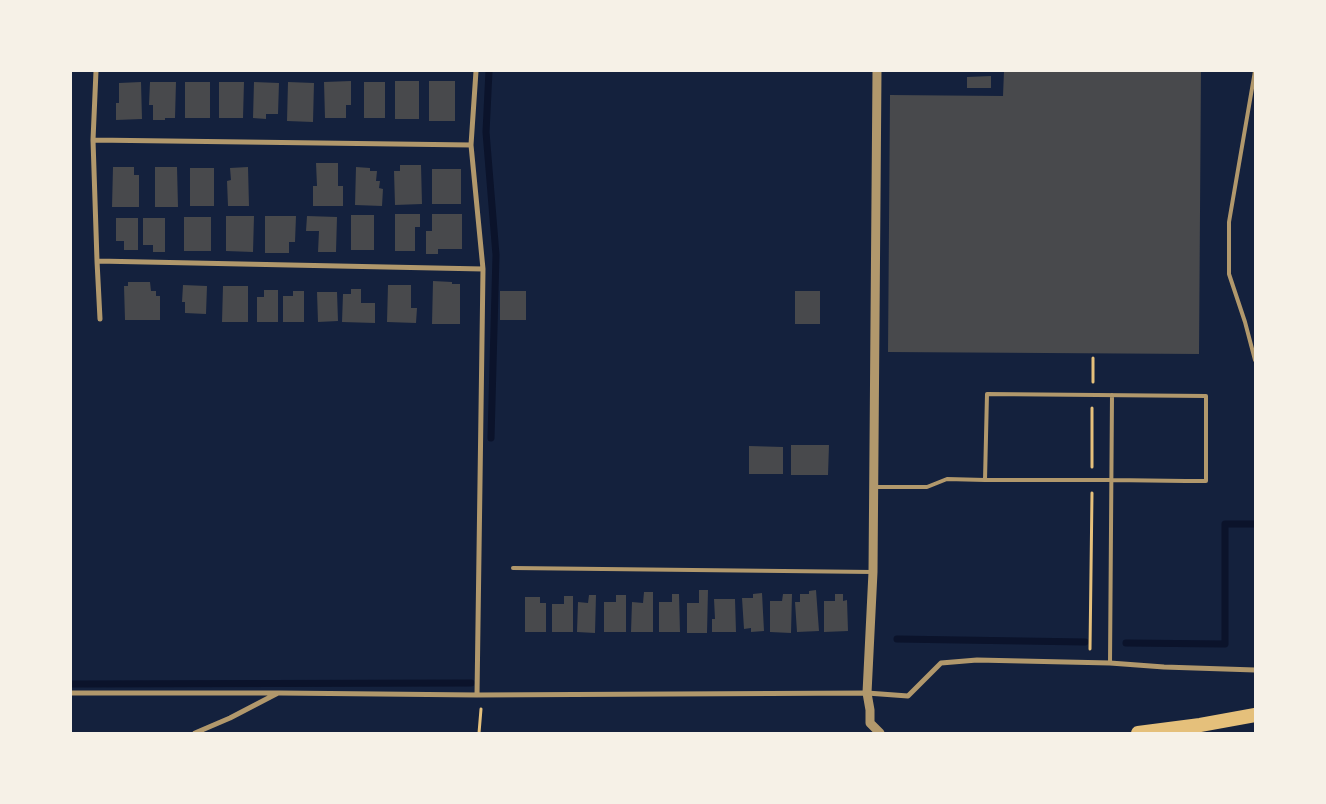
<!DOCTYPE html>
<html>
<head>
<meta charset="utf-8">
<style>
	body { margin:0 }
	#map { position:relative; width:1326px; height:804px; overflow:hidden; background:#14213d; font-family:Georgia,serif }
	canvas { display:block }
	.frame { position:absolute; inset:0; border:72px solid #f6f1e7; pointer-events:none }
</style>
</head>
<body>
<div id="map">
<canvas width="1326" height="804"></canvas>
<div class="frame"></div>
</div>
<script>
const c = document.querySelector('canvas').getContext('2d');
c.lineJoin = 'round';
const toPath = rows => new Path2D(rows.map(r => 'M' + r).join(''));
function trace(path, color, width, dash) { c.strokeStyle = color; c.lineWidth = width; c.lineCap = dash ? 'butt' : 'round'; c.setLineDash(dash || []); c.stroke(path); }
function paint(path, color) { c.fillStyle = color; c.fill(path, 'evenodd'); }
const stream = toPath([
	[489,71,486,132,496,255,491,438],
	[897,639,1085,642],
	[1126,643,1225,644,1225,524,1255,524],
	[71,684,471,683]
]);
const building = toPath([
	[1004,71,1201,71,1199,354,888,352,890,95,1003,96],
	[991,76,991,88,967,88,967,77],
	[351,81,351,105,346,105,346,118,325,118,324,82],
	[395,81,419,81,419,119,395,119],
	[429,81,455,81,455,121,429,121],
	[141,82,142,119,116,120,116,103,119,103,119,83],
	[150,82,176,82,175,118,165,118,165,120,153,120,153,105,149,105],
	[185,82,210,82,210,118,185,118],
	[219,82,244,82,243,118,219,118],
	[254,82,279,83,278,114,266,114,266,119,253,118],
	[288,82,314,83,313,122,287,121],
	[364,82,385,82,385,118,364,118],
	[316,163,338,163,338,186,343,186,343,206,313,206,313,186,317,186],
	[400,165,421,165,422,204,395,205,394,171,400,171],
	[113,167,134,167,134,175,139,175,139,207,112,207],
	[155,167,177,167,178,207,155,207],
	[248,167,249,206,228,206,227,181,231,180,230,168],
	[356,167,370,168,370,171,377,171,376,181,380,181,379,188,383,189,382,206,355,205],
	[190,168,214,168,214,206,190,206],
	[432,169,461,169,461,204,432,204],
	[395,214,420,214,420,227,415,227,415,251,395,251],
	[432,214,462,214,462,249,438,249,438,254,426,254,426,231,432,231],
	[351,215,374,215,374,250,351,250],
	[226,216,254,216,253,252,226,251],
	[265,216,296,216,295,242,289,242,289,253,265,253],
	[307,216,337,217,336,252,318,252,319,231,306,231],
	[184,217,211,217,211,251,184,251],
	[116,218,138,218,138,250,124,250,124,241,116,241],
	[143,218,165,218,165,252,153,252,153,245,143,245],
	[433,281,452,282,452,284,460,284,460,324,432,324],
	[128,282,150,282,151,291,156,291,156,296,160,296,160,320,125,320,124,286,128,286],
	[183,285,207,286,206,314,185,313,185,302,182,302],
	[388,285,411,285,411,308,417,308,416,323,387,322],
	[223,286,248,286,248,322,222,322],
	[351,289,361,289,361,303,375,303,375,323,342,322,343,294,351,294],
	[264,290,278,290,278,322,257,322,257,297,264,297],
	[293,291,304,291,304,322,283,322,283,296,293,296],
	[500,291,526,291,526,320,500,320],
	[795,291,820,291,820,324,795,324],
	[317,292,337,292,338,321,318,322],
	[791,445,829,445,828,475,791,475],
	[749,446,783,447,783,474,749,474],
	[699,590,708,590,707,633,687,633,687,603,699,603],
	[816,590,819,631,797,632,795,602,800,602,800,594,809,594,809,591],
	[644,592,653,592,653,632,631,632,632,602,643,603],
	[762,593,764,631,751,632,751,628,744,629,742,598,753,598,753,594],
	[672,594,679,594,680,632,659,632,659,602,672,602],
	[783,594,792,594,791,633,770,632,770,601,782,601],
	[835,594,843,594,843,601,847,600,848,631,824,632,824,601,835,601],
	[589,595,596,595,595,633,577,632,578,602,588,603],
	[616,595,626,595,626,632,604,632,604,602,616,602],
	[564,596,573,596,573,632,552,632,552,604,564,604],
	[525,597,540,597,540,603,546,603,546,632,525,632],
	[714,599,735,599,736,632,712,632,712,619,715,619]
]);
const path = toPath([
	[1093,382,1093,358],
	[1092,467,1092,408],
	[1090,649,1092,493],
	[479,733,481,709]
]);
const service = toPath([
	[1255,71,1229,222,1229,274,1245,322,1255,360],
	[874,487,927,487,947,479,985,480,1111,480,1186,481,1206,481,1206,396,987,394,985,480],
	[513,568,873,572],
	[1110,663,1112,395]
]);
const minor = toPath([
	[96,71,93,140,97,261,483,269],
	[476,71,471,145,483,269,477,695],
	[93,140,471,145],
	[97,261,100,319],
	[71,693,280,693,477,695,867,693,908,696,941,663,977,660,1110,663,1164,667,1255,670],
	[195,733,230,718,278,693]
]);
const tertiary = toPath([
	[877,71,873,572,867,693,870,710,870,723,880,733]
]);
const trunk = toPath([
	[1138,733,1200,725,1255,715]
]);
trace(stream, '#0b132b', 7);
paint(building, '#48494c');
trace(path, '#e5c07b', 3);
trace(service, '#b1986c', 4);
trace(minor, '#b1986c', 5);
trace(tertiary, '#b1986c', 9);
trace(trunk, '#e5c07b', 14);
</script>
</body>
</html>
